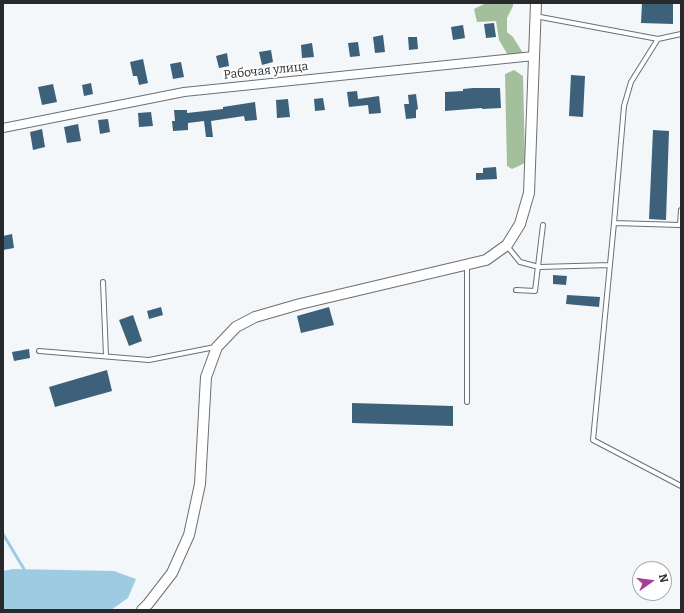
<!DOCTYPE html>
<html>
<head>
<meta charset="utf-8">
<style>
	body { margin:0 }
	#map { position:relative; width:684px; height:613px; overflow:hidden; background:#f3f7fa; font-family:Bitter,serif }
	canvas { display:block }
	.frame { position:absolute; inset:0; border:4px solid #28292a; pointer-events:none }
	.north { position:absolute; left:632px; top:561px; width:40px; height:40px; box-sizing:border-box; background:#fff; border:1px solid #a9a9aa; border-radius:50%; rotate:76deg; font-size:11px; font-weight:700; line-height:16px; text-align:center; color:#28292a }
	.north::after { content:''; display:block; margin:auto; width:14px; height:18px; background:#ad3c98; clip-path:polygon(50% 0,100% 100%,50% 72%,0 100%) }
</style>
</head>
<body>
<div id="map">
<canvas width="684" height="613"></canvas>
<div class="frame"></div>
<div class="north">N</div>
</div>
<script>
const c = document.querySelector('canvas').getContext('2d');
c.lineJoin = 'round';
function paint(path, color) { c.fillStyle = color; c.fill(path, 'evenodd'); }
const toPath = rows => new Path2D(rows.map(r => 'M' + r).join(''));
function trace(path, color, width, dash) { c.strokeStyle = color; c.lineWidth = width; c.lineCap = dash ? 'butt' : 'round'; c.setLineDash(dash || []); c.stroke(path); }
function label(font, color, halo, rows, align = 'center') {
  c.font = font + ' Bitter,serif'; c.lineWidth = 4; c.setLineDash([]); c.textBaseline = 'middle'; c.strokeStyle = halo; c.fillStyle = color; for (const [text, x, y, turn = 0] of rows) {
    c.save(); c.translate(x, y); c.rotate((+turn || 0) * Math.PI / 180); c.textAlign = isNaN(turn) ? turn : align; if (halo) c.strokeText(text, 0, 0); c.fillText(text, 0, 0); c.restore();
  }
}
const forest = toPath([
	[486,3,513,3,513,6,507,18,507,32,513,37,523,53,509,57,499,40,496,21,477,22,474,9],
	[514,70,523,76,525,163,512,169,507,166,505,74]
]);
const water = toPath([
	[13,569,114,571,136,579,128,598,111,610,3,610,3,571]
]);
const stream = toPath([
	[3,534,24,569]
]);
const building = toPath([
	[642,3,673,3,673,24,641,23],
	[494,23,496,37,486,38,484,24],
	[463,25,465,38,453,40,451,27],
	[383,35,385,52,375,53,373,37],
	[408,37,417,37,418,49,409,50],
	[358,42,360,56,350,57,348,43],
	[312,43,314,57,302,58,301,45],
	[271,50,273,62,262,65,259,52],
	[227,53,229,66,219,68,216,56],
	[143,59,148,83,139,85,137,76,133,76,130,62],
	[181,62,184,77,173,79,170,64],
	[571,75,585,76,583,117,569,116],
	[91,83,93,94,84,96,82,85],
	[53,84,57,102,42,105,38,87],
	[500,88,501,108,482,109,482,108,445,111,445,92,463,91,463,89,473,88],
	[357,91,358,99,379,96,381,113,369,114,368,105,349,107,347,92],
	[416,94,418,109,416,110,416,118,406,119,404,104,409,104,408,95],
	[323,98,325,110,315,111,314,99],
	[288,99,290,117,277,118,276,100],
	[255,102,257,120,245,121,244,116,211,121,213,137,206,137,204,121,188,123,188,130,173,131,172,121,175,121,174,110,187,110,187,113,223,109,223,107],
	[151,112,153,126,139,127,138,113],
	[108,119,110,132,100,134,98,120],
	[78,124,81,141,67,143,64,127],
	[42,129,45,147,33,150,30,132],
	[653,130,669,131,666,220,649,219],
	[496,167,497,179,476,180,476,173,483,173,483,168],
	[12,234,14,248,3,250,3,236],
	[553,275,567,276,566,285,553,284],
	[567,295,600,297,599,307,566,304],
	[161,307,163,315,149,319,147,311],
	[329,307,334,325,301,333,297,316],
	[133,315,142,341,129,346,119,320],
	[29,349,30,358,14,361,12,352],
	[107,370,112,391,55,407,49,387],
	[352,403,453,406,453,426,352,423]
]);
const service = toPath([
	[535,16,658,39],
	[681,210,680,225,614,223,593,440,681,486],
	[614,223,624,106,631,82,658,39,681,34],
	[507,246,520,262,539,267,610,265],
	[103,282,106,356],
	[516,290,535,291,543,225],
	[39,351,149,360,215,347],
	[467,402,467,265]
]);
const minor = toPath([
	[3,128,184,92,534,56]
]);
const tertiary = toPath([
	[142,610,148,604,172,573,189,535,200,484,206,377,217,347,236,327,255,317,300,304,486,260,507,245,520,224,529,193,536,3]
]);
const streetNames = [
	["Рабочая улица",266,71,-6]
];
paint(forest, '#a3bf9c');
paint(water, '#9dcce2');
trace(stream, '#9dcce2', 3);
paint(building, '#3d617a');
trace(service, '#6c6f71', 6);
trace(minor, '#6c6f71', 10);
trace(tertiary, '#6c6f71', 12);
trace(service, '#fff', 4);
trace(minor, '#fff', 8);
trace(tertiary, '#fff', 10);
label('12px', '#28292a', '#fff', streetNames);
</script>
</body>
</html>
